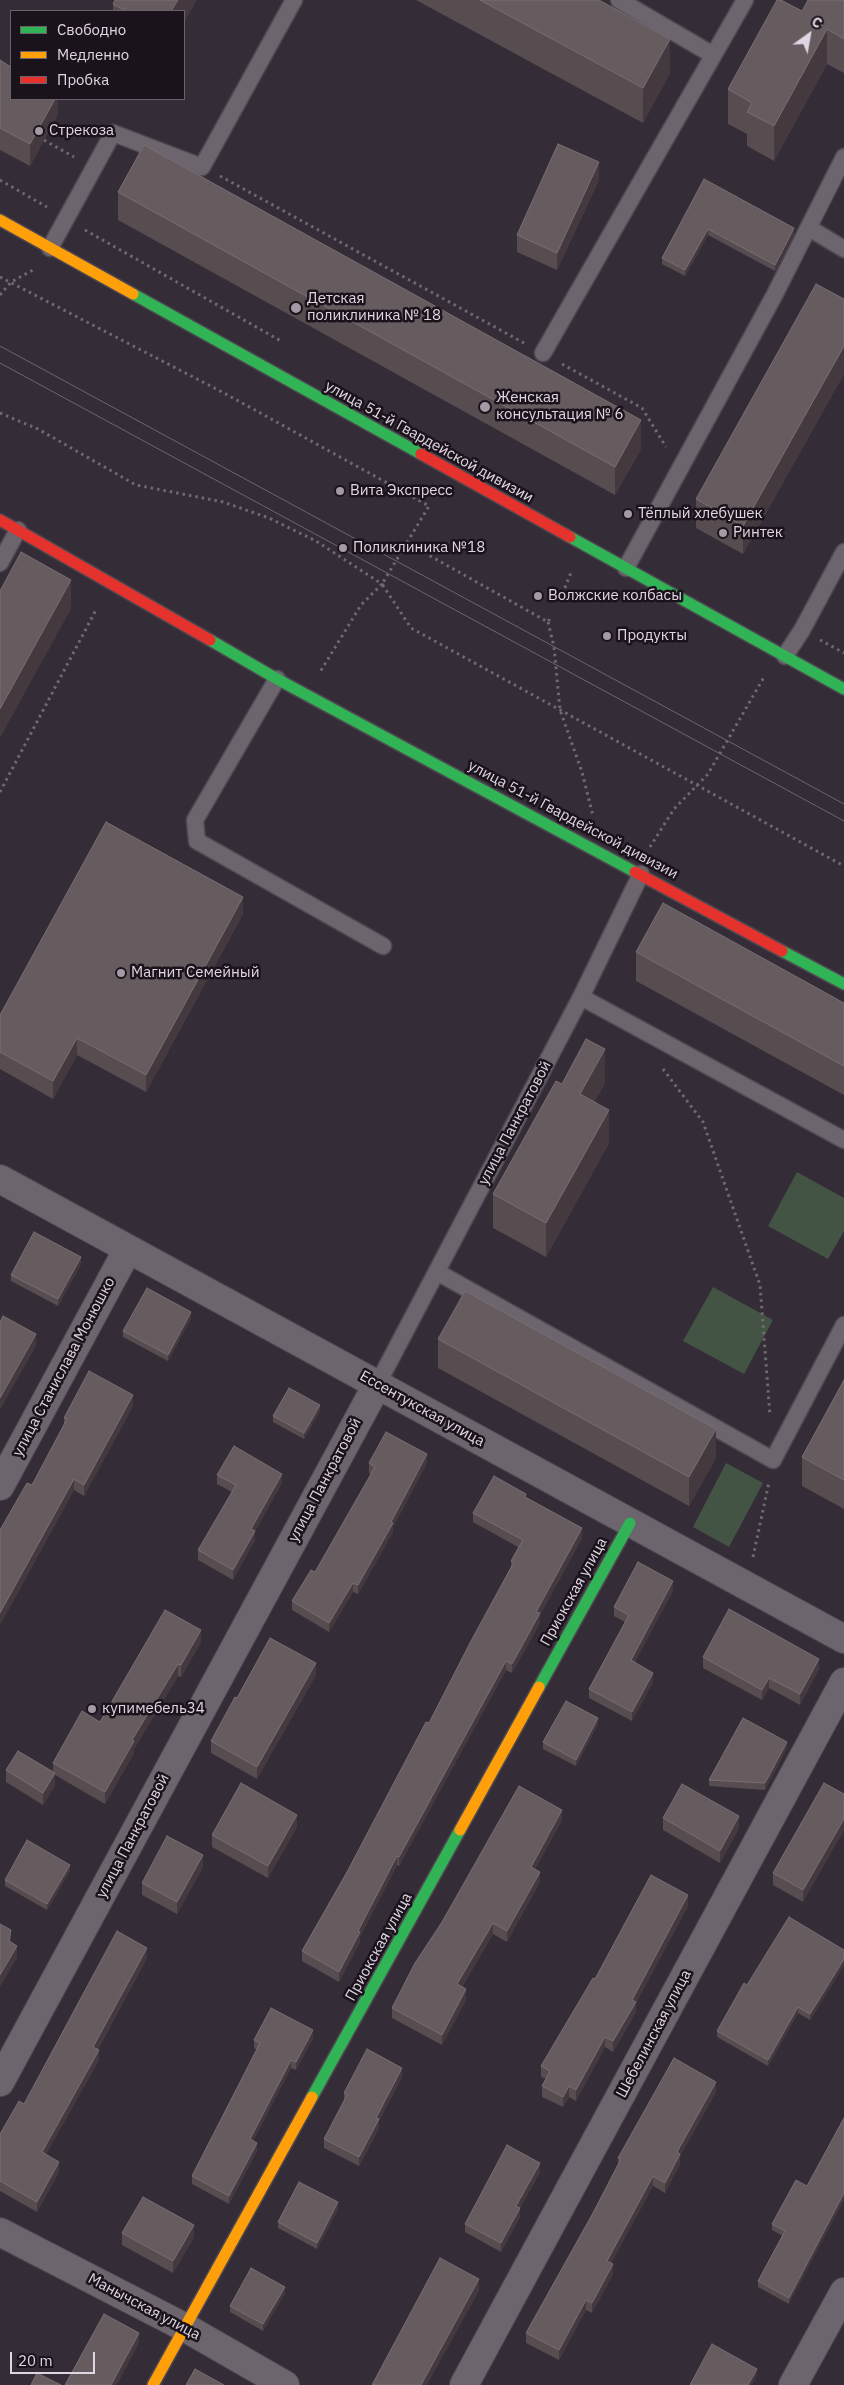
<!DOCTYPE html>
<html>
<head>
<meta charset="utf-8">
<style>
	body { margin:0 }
	#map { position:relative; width:844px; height:2385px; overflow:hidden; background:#342c37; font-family:"IBM Plex Sans",sans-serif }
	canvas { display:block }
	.legend { position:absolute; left:10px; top:10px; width:175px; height:90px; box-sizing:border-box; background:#1b131c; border:1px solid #6a616b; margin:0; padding:6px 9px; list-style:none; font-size:15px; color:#e0d5e2 }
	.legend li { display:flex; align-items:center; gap:10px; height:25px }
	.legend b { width:25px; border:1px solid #6a616b }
	.north { position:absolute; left:784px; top:10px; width:50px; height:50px; -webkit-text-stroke:4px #1b131c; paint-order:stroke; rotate:32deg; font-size:14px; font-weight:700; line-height:20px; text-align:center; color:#e0d5e2 }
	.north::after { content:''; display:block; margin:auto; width:18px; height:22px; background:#e0d5e2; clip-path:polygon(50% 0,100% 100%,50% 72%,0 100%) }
	.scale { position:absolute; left:10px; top:2352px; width:85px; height:22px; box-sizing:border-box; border:2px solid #e0d5e2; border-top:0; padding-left:6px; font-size:15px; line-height:18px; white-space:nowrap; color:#e0d5e2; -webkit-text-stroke:4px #1b131c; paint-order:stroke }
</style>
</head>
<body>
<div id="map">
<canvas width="844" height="2385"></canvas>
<ul class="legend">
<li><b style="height:6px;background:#30b455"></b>Свободно</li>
<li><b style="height:6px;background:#ff9f0a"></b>Медленно</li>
<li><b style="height:6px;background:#e5322d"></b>Пробка</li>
</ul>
<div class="north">С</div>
<div class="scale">20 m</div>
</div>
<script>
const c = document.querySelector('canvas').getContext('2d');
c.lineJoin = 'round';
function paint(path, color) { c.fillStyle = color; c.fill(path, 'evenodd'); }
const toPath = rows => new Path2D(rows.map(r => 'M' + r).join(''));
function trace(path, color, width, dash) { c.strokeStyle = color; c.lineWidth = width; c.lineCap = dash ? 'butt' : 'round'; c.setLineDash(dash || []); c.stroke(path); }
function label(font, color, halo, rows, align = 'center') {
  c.font = font + ' "IBM Plex Sans",sans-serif'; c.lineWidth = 5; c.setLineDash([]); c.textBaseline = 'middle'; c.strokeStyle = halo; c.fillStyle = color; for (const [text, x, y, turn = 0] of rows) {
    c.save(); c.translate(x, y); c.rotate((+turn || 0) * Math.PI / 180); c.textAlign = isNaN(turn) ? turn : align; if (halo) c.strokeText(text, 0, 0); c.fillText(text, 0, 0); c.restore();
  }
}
const green = toPath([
	[797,1172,844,1198,844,1231,828,1259,768,1226],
	[713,1287,773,1320,744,1374,683,1341],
	[726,1463,763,1483,729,1547,693,1527]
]);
const path = toPath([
	[44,140,74,157],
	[220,176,524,343],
	[0,180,47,207],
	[85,230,281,341],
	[0,277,224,393,429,506,382,584,411,628,844,866],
	[0,295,11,282,33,270],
	[562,364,642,408,666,447],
	[0,413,38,429,136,485,223,502,269,518,316,541,382,584,361,605,320,672],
	[407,543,548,622,551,616],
	[560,600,572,570],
	[548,622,554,647,560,710,582,772,593,816],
	[820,640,844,653],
	[0,792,97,608],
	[650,847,674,809,708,774,764,677],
	[663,1069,703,1122,760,1285,770,1416],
	[753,1557,769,1482]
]);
const lane = toPath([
	[619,0,713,55],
	[809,228,844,249],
	[50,248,113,133,202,167,294,0],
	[543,353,745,0],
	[0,563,18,530],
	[626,568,775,294,844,157],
	[785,656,802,630,844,552],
	[277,679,195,820,197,841,383,946],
	[581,997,844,1140],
	[437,1272,773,1460,844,1325],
	[377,1385,581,997,641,874]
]);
const street = toPath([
	[0,1179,844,1639],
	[0,1486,128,1249],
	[0,2082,377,1385],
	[0,2232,186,2328,285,2385],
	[464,2385,844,1682],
	[793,2385,844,2292]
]);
const fast = toPath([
	[133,294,421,454],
	[570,537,844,689],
	[210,640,277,679,635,872],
	[782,951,844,984],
	[539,1687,630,1523],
	[312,2097,460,1830]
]);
const slow = toPath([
	[0,220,133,294],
	[460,1830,539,1687],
	[153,2385,312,2097]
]);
const jam = toPath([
	[421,454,570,537],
	[0,520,210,640],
	[635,872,782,951]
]);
const tram = toPath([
	[0,346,844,804],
	[0,363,844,821]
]);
const wall = toPath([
	[416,0,599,0,670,73,643,123],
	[844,0,844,73,827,64,774,161,747,146,747,134,728,124,728,89,802,11],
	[113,4,184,11,113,11],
	[0,60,58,99,58,114,30,166,0,150],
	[704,179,794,234,775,271,708,235,685,276,662,264,662,258],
	[599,180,557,270,517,252,517,235],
	[118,192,641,449,615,495,118,220],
	[844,299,844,374,743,554,696,528,696,499],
	[243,914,146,1092,77,1055,53,1099,0,1069,0,1015],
	[636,952,844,1003,844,1095,636,981],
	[605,1083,594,1102,609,1143,546,1257,493,1228,493,1194,562,1084],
	[81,1264,58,1306,11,1281,11,1275],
	[191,1318,168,1361,123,1337,123,1331],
	[438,1339,716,1458,689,1506,438,1368],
	[844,1380,844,1509,802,1486,802,1457],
	[133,1406,84,1496,74,1490,0,1625,0,1530,32,1485,64,1425,64,1418],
	[320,1411,304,1439,273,1422,273,1416],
	[369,1463,427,1463,393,1527,393,1532,358,1594,353,1592,329,1632,292,1610,292,1601,315,1572,371,1474,369,1473],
	[217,1475,282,1483,255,1531,255,1540,233,1580,198,1560,198,1550,232,1492,217,1484],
	[526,1498,582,1538,540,1615,540,1623,512,1673,506,1670,399,1866,397,1865,360,1937,360,1942,339,1982,302,1961,302,1951,347,1872,429,1723,511,1567,511,1561,518,1547,473,1522,473,1513],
	[673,1591,634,1662,653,1682,632,1721,589,1698,589,1689,625,1622,614,1616,614,1607],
	[201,1642,181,1677,178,1676,134,1749,134,1753,105,1804,55,1775,55,1785,43,1805,6,1782,6,1770,53,1773,53,1763,100,1722],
	[703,1657,819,1669,800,1705,769,1688,762,1700,703,1668],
	[316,1675,257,1779,211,1753,211,1741],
	[598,1724,576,1766,543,1749,543,1742],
	[787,1748,765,1790,709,1786,709,1780],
	[844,1794,803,1902,773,1885,773,1873],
	[663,1818,739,1828,720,1863,663,1830],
	[562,1820,535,1869,540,1882,507,1942,493,1934,462,1987,466,2000,442,2045,392,2018,392,2008],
	[297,1827,268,1878,212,1847,212,1835],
	[203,1867,177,1914,142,1895,142,1883],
	[70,1871,47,1910,5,1886,5,1880],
	[688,1906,636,2003,636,2012,613,2052,605,2047,576,2101,569,2097,563,2107,542,2097,542,2086,546,2079,541,2077,541,2066,595,1979],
	[844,1950,844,1965,810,2020,798,2013,768,2066,717,2037,717,2031,747,1985],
	[147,1958,98,2049,99,2060,46,2154,59,2172,37,2212,0,2191,0,2134,24,2104],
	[313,2038,296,2070,291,2068,253,2141,257,2151,229,2204,192,2184,192,2176,257,2050,254,2048,254,2040],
	[402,2077,379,2121,379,2128,359,2166,324,2148,324,2139,344,2102,344,2093],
	[716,2092,680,2156,680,2164,665,2193,653,2186,611,2263,613,2274,592,2313,586,2310,559,2360,526,2343,526,2333,593,2213,618,2166,618,2158],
	[540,2172,520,2208,520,2217,501,2252,465,2232,465,2224],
	[796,2180,789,2304,758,2287,758,2281,783,2236,772,2230,772,2224],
	[338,2209,317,2249,278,2228,278,2222],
	[122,2233,194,2237,173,2273,122,2245],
	[285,2293,263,2331,230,2312,230,2306]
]);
const shadedWall = toPath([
	[178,0,197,0,184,23,184,11,171,11],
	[827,29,827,64,774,161,774,126],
	[670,39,670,73,643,123,643,88],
	[55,99,58,99,58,114,30,166,30,144],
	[599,162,599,180,557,270,557,253],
	[794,228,794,234,775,271,775,265],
	[708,229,708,235,685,276,685,270],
	[844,346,844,374,743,554,743,526],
	[641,420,641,449,615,495,615,467],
	[71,580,71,609,0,738,0,709],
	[243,897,243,914,146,1092,146,1075],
	[77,1038,77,1055,53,1099,53,1081],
	[605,1049,605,1083,580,1128,580,1094],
	[609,1110,609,1143,546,1257,546,1223],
	[81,1257,81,1264,58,1306,58,1299],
	[191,1312,191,1318,168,1361,168,1355],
	[36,1334,36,1346,0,1410,0,1398],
	[133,1395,133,1406,84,1496,84,1485],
	[320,1405,320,1411,304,1439,304,1433],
	[716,1429,716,1458,689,1506,689,1477],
	[427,1454,427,1463,393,1527,393,1532,358,1594,358,1585],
	[282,1474,282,1483,255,1531,255,1540,233,1580,233,1570,251,1529],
	[74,1479,74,1490,0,1625,0,1613],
	[582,1528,582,1538,540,1615,540,1623,512,1673,512,1664,536,1612],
	[673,1581,673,1591,631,1670,631,1660],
	[353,1583,353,1592,329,1632,329,1623],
	[201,1630,201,1642,181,1677,181,1665],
	[819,1659,819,1669,800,1705,800,1694],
	[506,1661,506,1670,399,1866,399,1857],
	[316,1663,316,1675,257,1779,257,1767],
	[178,1664,178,1676,134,1749,134,1753,105,1804,105,1792,132,1740],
	[653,1673,653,1682,632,1721,632,1712],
	[769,1678,769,1688,762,1700,762,1690],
	[598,1718,598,1724,576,1766,576,1760],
	[787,1742,787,1748,765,1790,765,1783],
	[55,1773,55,1785,43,1805,43,1793],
	[562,1810,562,1820,531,1877,531,1867],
	[297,1815,297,1827,268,1878,268,1866],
	[739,1816,739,1828,720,1863,720,1851],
	[844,1819,844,1831,803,1902,803,1890],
	[203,1855,203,1867,177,1914,177,1902],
	[397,1856,397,1865,360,1937,360,1942,339,1982,339,1972,358,1931],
	[70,1865,70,1871,47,1910,47,1904],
	[540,1872,540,1882,507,1942,507,1931],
	[688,1895,688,1906,636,2003,636,2012,613,2052,613,2041,632,2000],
	[493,1923,493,1934,457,1995,457,1984],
	[11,1930,11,1942,9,1953,9,1941],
	[17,1946,17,1958,0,1987,0,1975],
	[147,1948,147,1958,93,2057,93,2047],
	[844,1959,844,1965,810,2020,810,2014],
	[466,1989,466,2000,442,2045,442,2035],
	[798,2007,798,2013,768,2066,768,2060],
	[313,2030,313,2038,296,2070,296,2062],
	[605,2037,605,2047,576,2101,576,2090],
	[99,2050,99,2060,42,2162,42,2152],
	[291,2060,291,2068,250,2147,250,2139],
	[402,2068,402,2077,379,2121,379,2128,359,2166,359,2157,376,2118],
	[716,2082,716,2092,680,2156,680,2164,665,2193,665,2183,677,2152],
	[569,2086,569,2097,563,2107,563,2097],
	[257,2143,257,2151,229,2204,229,2196],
	[59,2162,59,2172,37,2212,37,2202],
	[540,2163,540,2172,520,2208,520,2217,501,2252,501,2243,516,2206],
	[653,2176,653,2186,607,2271,607,2261],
	[844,2193,844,2200,789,2304,789,2298],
	[338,2202,338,2209,317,2249,317,2243],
	[194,2225,194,2237,173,2273,173,2261],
	[613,2264,613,2274,592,2313,592,2303],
	[479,2279,479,2291,427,2385,421,2385],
	[285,2287,285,2293,263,2331,263,2324],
	[586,2300,586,2310,559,2360,559,2350],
	[139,2333,139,2343,117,2385,111,2385],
	[757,2369,757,2375,752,2385,748,2385]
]);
const building = toPath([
	[115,0,178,0,171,11,126,11,113,4,115,0],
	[480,0,599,0,670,39,643,88,480,0],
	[777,0,781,0,802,11,808,0,844,0,844,39,827,29,774,126,747,112,752,103,728,89,777,0],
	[0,60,11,67,11,99,55,99,30,144,0,128,0,60],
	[558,144,599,162,557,253,517,235,558,144],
	[144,145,641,420,615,467,118,192,144,145],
	[704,179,794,228,775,265,708,229,685,270,662,258,704,179],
	[816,284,844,299,844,346,743,526,696,499,816,284],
	[21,552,71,580,0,709,0,591,21,552],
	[106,822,243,897,146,1075,77,1038,53,1081,0,1052,0,1015,106,822],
	[663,903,844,1003,844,1066,636,952,663,903],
	[586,1039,605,1049,580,1094,609,1110,546,1223,493,1194,556,1081,562,1084,586,1039],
	[34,1232,81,1257,58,1299,11,1275,34,1232],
	[147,1288,191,1312,168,1355,123,1331,147,1288],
	[465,1291,716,1429,689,1477,438,1339,465,1291],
	[3,1316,36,1334,0,1398,0,1322,3,1316],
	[89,1371,133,1395,84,1485,74,1479,0,1613,0,1530,27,1483,32,1485,67,1419,64,1418,89,1371],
	[844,1380,844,1480,802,1457,844,1380],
	[289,1388,320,1405,304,1433,273,1416,289,1388],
	[386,1432,427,1454,391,1522,393,1523,358,1585,353,1583,329,1623,292,1601,311,1570,315,1572,375,1467,369,1463,386,1432],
	[234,1446,282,1474,251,1529,255,1531,233,1570,198,1550,236,1485,217,1475,234,1446],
	[494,1476,526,1494,525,1497,582,1528,536,1612,540,1613,512,1664,506,1661,399,1857,397,1856,358,1931,360,1932,339,1972,302,1951,347,1872,426,1722,429,1723,471,1641,514,1562,511,1561,523,1540,473,1513,494,1476],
	[638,1562,673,1581,631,1660,653,1673,632,1712,589,1689,629,1615,614,1607,638,1562],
	[729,1609,819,1659,800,1694,769,1678,762,1690,703,1657,729,1609],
	[165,1610,201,1630,181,1665,178,1664,132,1740,134,1741,105,1792,53,1763,82,1711,100,1722,165,1610],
	[270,1638,316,1663,257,1767,211,1741,235,1697,237,1698,270,1638],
	[566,1701,598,1718,576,1760,543,1742,566,1701],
	[743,1718,787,1742,765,1783,709,1780,743,1718],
	[18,1751,55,1773,43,1793,6,1770,18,1751],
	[241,1783,297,1815,268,1866,212,1835,241,1783],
	[824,1783,844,1794,844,1819,803,1890,773,1873,824,1783],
	[682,1784,739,1816,720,1851,663,1818,682,1784],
	[519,1786,562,1810,531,1867,540,1872,507,1931,493,1923,457,1984,466,1989,442,2035,392,2008,415,1963,442,1922,519,1786],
	[167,1836,203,1855,177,1902,142,1883,167,1836],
	[27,1840,70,1865,47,1904,5,1880,27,1840],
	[651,1875,688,1895,632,2000,636,2002,613,2041,605,2037,576,2090,569,2086,563,2097,542,2086,550,2071,541,2066,593,1978,595,1979,651,1875],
	[789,1917,844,1950,844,1959,810,2014,798,2007,768,2060,717,2031,744,1983,747,1985,789,1917],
	[0,1924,11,1930,9,1941,17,1946,0,1975,0,1924],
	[117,1931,147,1948,93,2047,99,2050,42,2152,59,2162,37,2202,0,2181,0,2134,19,2101,24,2104,117,1931],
	[271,2008,313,2030,296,2062,291,2060,250,2139,257,2143,229,2196,192,2176,260,2043,254,2040,271,2008],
	[367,2049,402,2068,376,2118,379,2119,359,2157,324,2139,347,2095,344,2093,367,2049],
	[674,2058,716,2082,677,2152,680,2154,665,2183,653,2176,607,2261,613,2264,592,2303,586,2300,559,2350,526,2333,593,2213,621,2159,618,2158,674,2058],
	[844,2118,844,2193,789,2298,758,2281,785,2231,772,2224,796,2180,807,2186,844,2118],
	[507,2145,540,2163,516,2206,520,2208,501,2243,465,2224,507,2145],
	[299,2182,338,2202,317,2243,278,2222,299,2182],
	[143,2197,194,2225,173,2261,122,2233,143,2197],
	[440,2258,479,2279,421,2385,372,2385,440,2258],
	[251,2268,285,2287,263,2324,230,2306,251,2268],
	[104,2314,139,2333,111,2385,65,2385,104,2314],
	[712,2344,757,2369,748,2385,690,2385,712,2344],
	[195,2369,224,2385,186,2385,195,2369],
	[37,2373,61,2385,31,2385,37,2373]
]);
const markers = [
	[39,131,5,"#a49aa6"],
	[296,308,6,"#a49aa6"],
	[485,407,6,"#a49aa6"],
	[340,491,5,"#a49aa6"],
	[628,514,5,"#a49aa6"],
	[723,533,5,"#a49aa6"],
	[343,548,5,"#a49aa6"],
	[538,596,5,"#a49aa6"],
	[607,636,5,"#a49aa6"],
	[121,973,5,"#a49aa6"],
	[92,1709,5,"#a49aa6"]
];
const poiNames = [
	["Стрекоза",49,131],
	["Детская",307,299],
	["поликлиника № 18",307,316],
	["Женская",496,398],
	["консультация № 6",496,415],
	["Вита Экспресс",350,491],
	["Тёплый хлебушек",638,514],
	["Ринтек",733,533],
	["Поликлиника №18",353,548],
	["Волжские колбасы",548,596],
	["Продукты",617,636],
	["Магнит Семейный",131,973],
	["купимебель34",102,1709]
];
const streetNames = [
	["улица 51-й Гвардейской дивизии",429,442,29],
	["улица 51-й Гвардейской дивизии",573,820,28],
	["улица Панкратовой",515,1123,-62],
	["улица Станислава Монюшко",64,1367,-62],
	["Ессентукская улица",422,1409,29],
	["улица Панкратовой",325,1480,-62],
	["Приокская улица",574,1592,-61],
	["улица Панкратовой",133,1836,-62],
	["Приокская улица",379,1947,-61],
	["Шебелинская улица",654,2034,-62],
	["Манычская улица",144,2307,28]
];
paint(green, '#445444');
trace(lane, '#4f4851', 19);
trace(street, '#4f4851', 30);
trace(fast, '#4f4851', 14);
trace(slow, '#4f4851', 14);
trace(jam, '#4f4851', 14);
trace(path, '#706972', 3, [2.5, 4]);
trace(lane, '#6c656e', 16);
trace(street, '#6c656e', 28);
trace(fast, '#30b455', 11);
trace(slow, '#ff9f0a', 11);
trace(jam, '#e5322d', 11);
trace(tram, '#6c676e', 1);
paint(wall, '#574c4f');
paint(shadedWall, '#43393f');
paint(building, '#665b5f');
trace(building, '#796e73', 1);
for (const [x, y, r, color] of markers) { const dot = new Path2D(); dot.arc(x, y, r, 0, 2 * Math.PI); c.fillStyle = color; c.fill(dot); trace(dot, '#1b131c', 2); }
label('15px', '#e0d5e2', '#1b131c', poiNames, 'left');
label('15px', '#e0d5e2', '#1b131c', streetNames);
</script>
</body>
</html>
